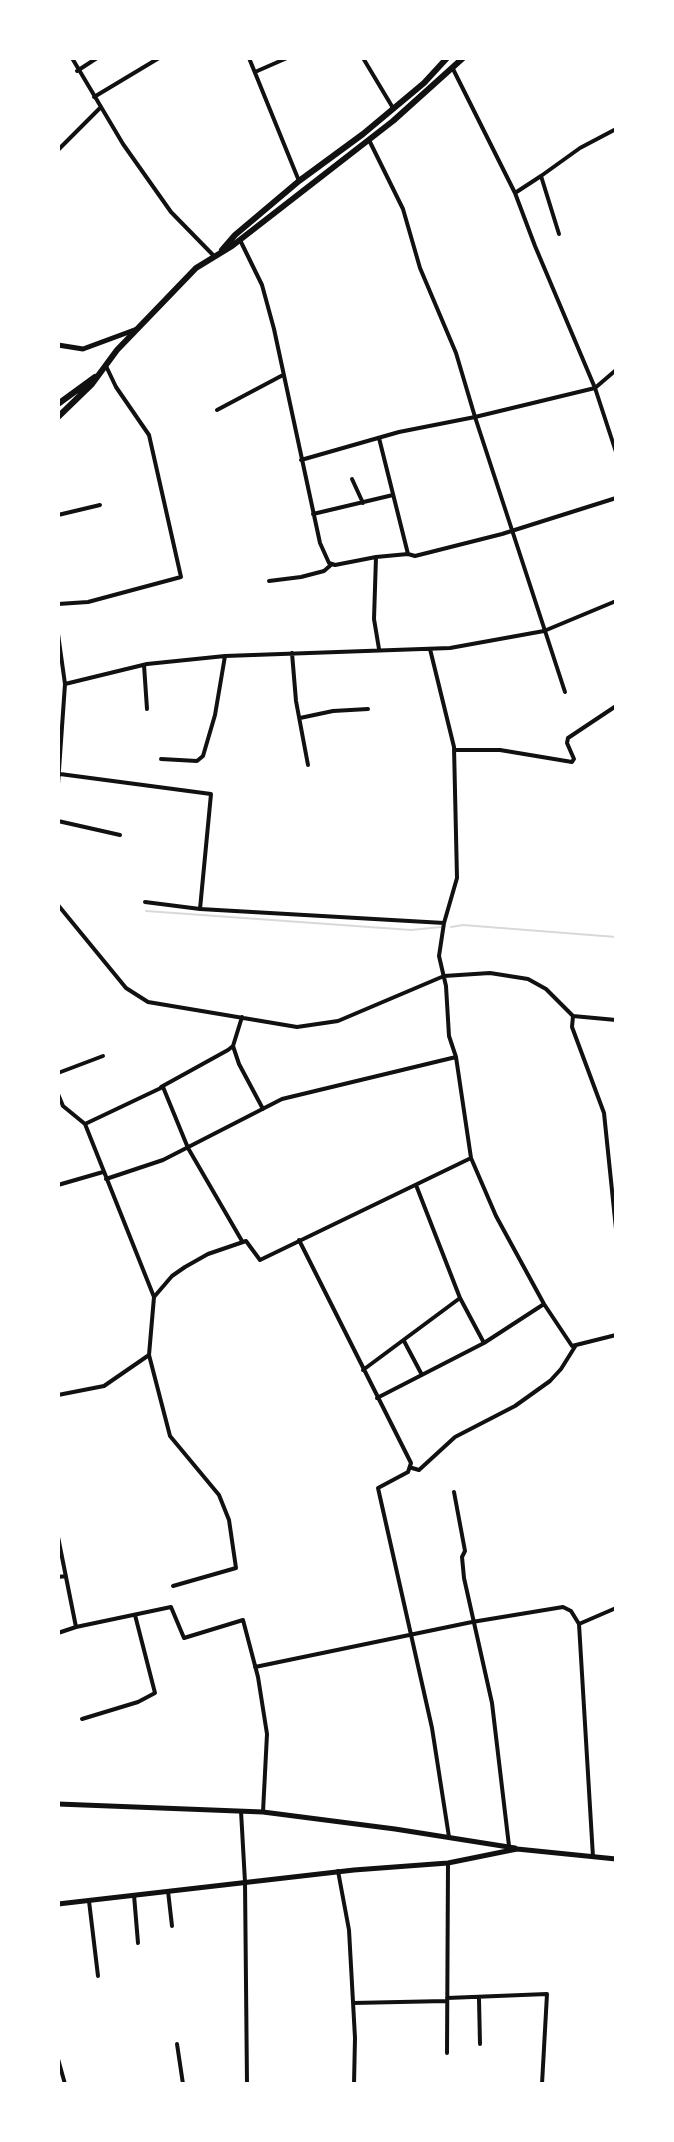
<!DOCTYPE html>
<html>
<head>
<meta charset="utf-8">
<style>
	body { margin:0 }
	#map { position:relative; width:674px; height:2142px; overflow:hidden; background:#fff; font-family:Commissioner,sans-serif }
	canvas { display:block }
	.frame { position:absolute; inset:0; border:60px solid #fff; pointer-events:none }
</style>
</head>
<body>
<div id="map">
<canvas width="674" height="2142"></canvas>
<div class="frame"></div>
</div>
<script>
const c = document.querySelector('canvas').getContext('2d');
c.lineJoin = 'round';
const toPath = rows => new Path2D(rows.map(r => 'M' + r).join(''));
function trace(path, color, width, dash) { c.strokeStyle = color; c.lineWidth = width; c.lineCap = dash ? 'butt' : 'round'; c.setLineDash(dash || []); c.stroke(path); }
const stream = toPath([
	[146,911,411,930,441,927],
	[451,927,463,925,616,937]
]);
const minor = toPath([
	[72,58,123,144,171,212,214,256],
	[249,58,299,181],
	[363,58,393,108],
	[453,69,515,193,535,246,595,388,616,370],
	[77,71,97,58],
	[255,72,287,58],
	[94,97,159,58],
	[369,140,403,209,420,268,456,353,475,417,595,388,616,452],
	[58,150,100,108],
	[541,176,580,148,616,129],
	[515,193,541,176,559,234],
	[240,240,262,285,274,329,320,543,329,563,335,565,376,557,374,619,379,649],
	[217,410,283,375],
	[301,460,399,432,475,417,565,692],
	[352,479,363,503],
	[313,514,393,495],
	[58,515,100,505],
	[408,554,415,556,502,534,616,498],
	[376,557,408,554,379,438],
	[269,581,301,577,324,571,332,564],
	[58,604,88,602,181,577,149,435,116,387,106,366],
	[58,634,65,684,58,784],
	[430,649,454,747,457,878,444,923,439,956,446,986,449,1036,456,1057,471,1158,496,1216,544,1304,572,1346,616,1335],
	[292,653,296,701,308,765],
	[144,665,147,709],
	[65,684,147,664,225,656,450,648,544,631,616,601],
	[300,718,333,711,368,709],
	[454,750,500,750,572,762,574,759,567,743,568,738,616,706],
	[161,759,197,761,203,756,215,715,225,656],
	[60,774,211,794,200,909],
	[58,821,120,835],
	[145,902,200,909,444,923],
	[58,905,126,988,148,1002,297,1027,338,1021,444,976,490,973,528,979,546,989,573,1016,616,1020],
	[573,1016,572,1027,604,1113,616,1229],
	[233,1046,239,1064,263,1109],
	[58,1073,103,1056],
	[161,1087,228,1050,233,1046,242,1017],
	[58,1094,63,1106,85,1124,154,1297],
	[85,1124,163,1087,188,1148,242,1241],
	[106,1179,163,1160,282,1099,456,1057],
	[58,1185,103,1172],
	[416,1185,460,1298,484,1343],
	[299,1240,411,1463,408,1472,378,1488,432,1728,449,1837],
	[404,1341,422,1375],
	[149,1355,170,1436,219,1495,229,1520,236,1568,173,1586],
	[363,1370,460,1298],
	[58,1395,104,1386,149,1355,154,1297,172,1276,185,1267,208,1254,246,1241,260,1260,471,1158],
	[377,1398,484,1343,544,1304],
	[412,1468,419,1470,455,1437,515,1406,550,1381,561,1369,576,1345],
	[454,1492,465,1551,462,1557,464,1578,492,1703,509,1846],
	[58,1537,76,1627,171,1607,184,1638,243,1620,258,1677,267,1734,263,1812],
	[58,1577,66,1576],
	[579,1624,616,1608],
	[58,1633,76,1627],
	[255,1667,472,1622,563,1607,571,1611,579,1624,593,1857],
	[82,1719,138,1702,155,1693,135,1615],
	[241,1811,245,1882,247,2084],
	[338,1871,349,1930,355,2038,354,2084],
	[168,1891,172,1926],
	[134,1895,138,1943],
	[89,1901,98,1976],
	[447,1998,547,1994,542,2084],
	[479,1999,480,2044],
	[353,2003,446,2001],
	[177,2044,183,2084],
	[447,2053,448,1863],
	[58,2059,65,2084]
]);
const secondary = toPath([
	[58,345,83,349,137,329],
	[58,1804,263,1812,395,1829,515,1848],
	[58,1904,354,1870,448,1863,517,1849,616,1859]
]);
const trunk = toPath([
	[222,250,235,235,299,181,363,134,424,83,447,58],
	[58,404,95,377],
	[58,417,92,384,117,350,196,268,232,246,393,121,463,58]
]);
trace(stream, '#d9d9d9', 2);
trace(minor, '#111', 4);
trace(secondary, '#111', 5);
trace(trunk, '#111', 6);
</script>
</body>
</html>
